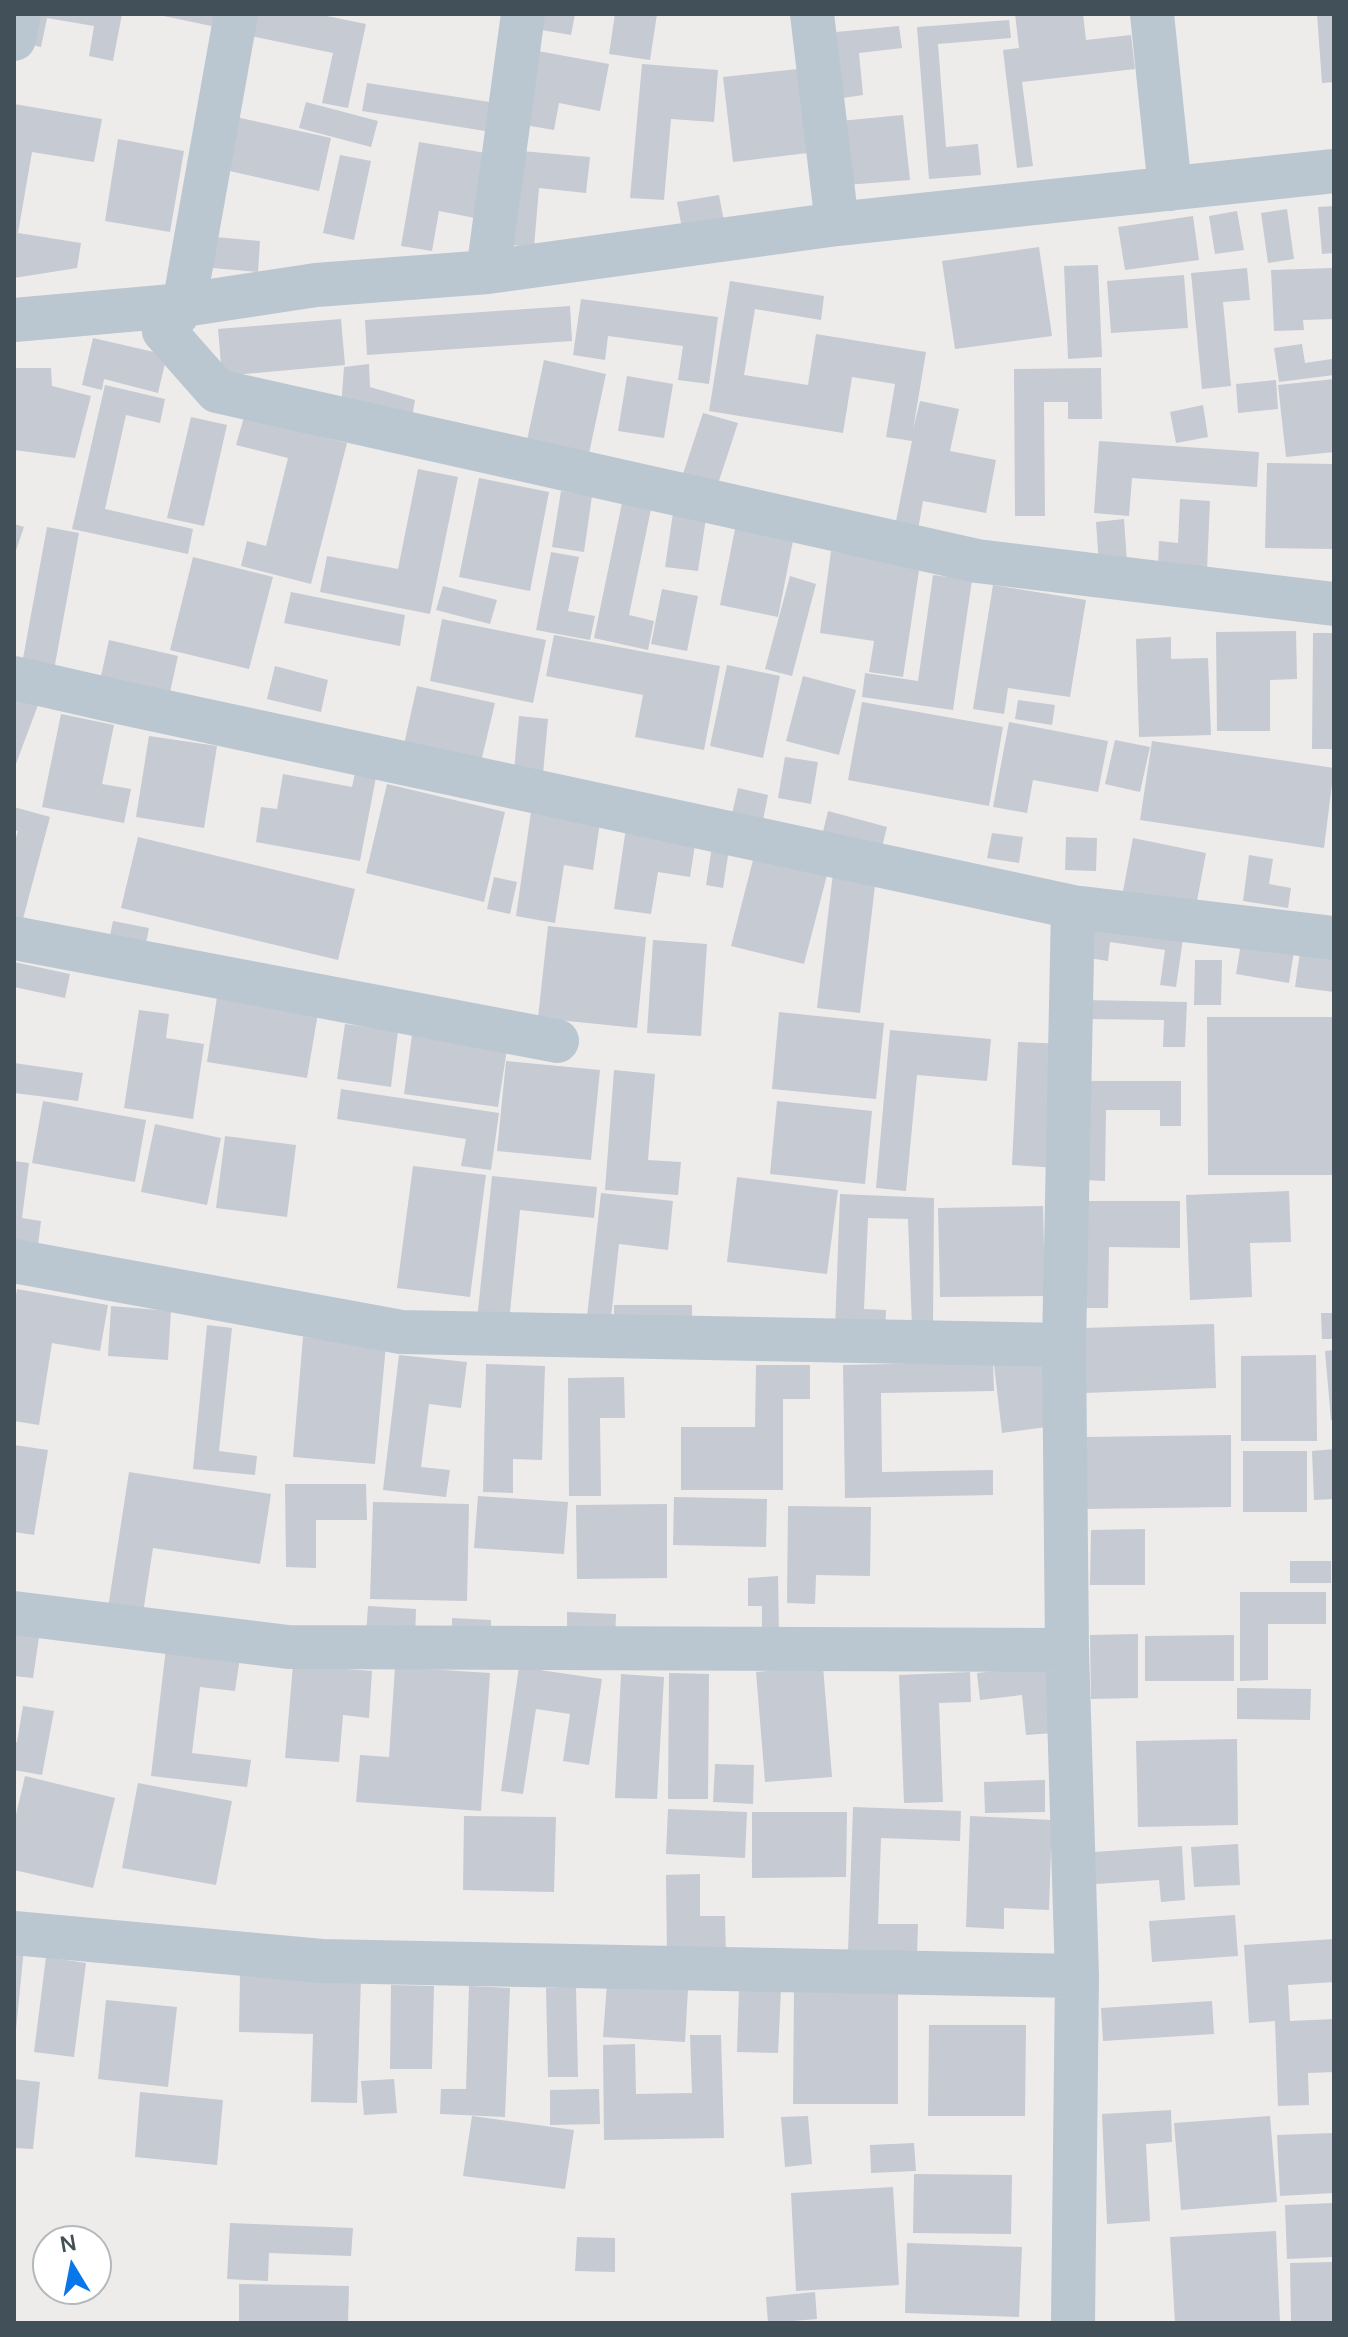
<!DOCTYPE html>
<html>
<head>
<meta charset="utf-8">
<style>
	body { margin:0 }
	#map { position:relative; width:1348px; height:2337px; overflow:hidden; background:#eeebeb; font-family:Manrope,sans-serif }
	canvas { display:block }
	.frame { position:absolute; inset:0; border:16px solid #42505a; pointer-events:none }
	.north { position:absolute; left:32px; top:2225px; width:80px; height:80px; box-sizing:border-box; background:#fff; border:2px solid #b3b9bd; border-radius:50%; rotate:350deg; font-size:22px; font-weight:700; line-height:32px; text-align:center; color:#42505a }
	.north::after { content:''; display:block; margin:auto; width:28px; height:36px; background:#0976ea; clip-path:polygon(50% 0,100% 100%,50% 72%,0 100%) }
</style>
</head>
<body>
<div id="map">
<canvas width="1348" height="2337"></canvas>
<div class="frame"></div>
<div class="north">N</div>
</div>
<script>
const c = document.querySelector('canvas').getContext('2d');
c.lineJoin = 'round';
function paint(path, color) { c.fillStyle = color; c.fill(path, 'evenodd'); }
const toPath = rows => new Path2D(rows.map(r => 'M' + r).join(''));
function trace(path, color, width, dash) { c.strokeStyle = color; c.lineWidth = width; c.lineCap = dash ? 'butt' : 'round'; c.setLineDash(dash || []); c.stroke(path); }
const building = toPath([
	[27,14,122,14,113,61,89,56,94,26,47,18,41,47,22,43],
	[154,14,223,14,221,28],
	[246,14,317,14,366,24,348,108,322,103,333,53,241,34],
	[526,14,575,14,571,35,524,27],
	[615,14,657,14,650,60,609,54],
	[1015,14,1083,14,1086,40,1131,35,1135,69,1022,82,1033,166,1017,168,1003,50,1019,48],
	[1317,14,1334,14,1334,82,1322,83],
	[1009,20,1011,38,938,44,946,147,978,144,981,175,929,179,917,27],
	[899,26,902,48,859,53,863,95,843,98,836,32],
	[527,49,609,64,600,111,559,103,554,130,513,123],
	[642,64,718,70,714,122,671,119,664,200,630,198],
	[807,68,816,152,733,162,723,77],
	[367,83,496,103,491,132,362,111],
	[306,102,378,121,371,147,299,128],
	[14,104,102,119,94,162,32,152,18,233,81,243,77,268,14,278],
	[227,115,331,138,319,191,216,168],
	[903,115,910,180,846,185,840,121],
	[118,139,184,151,170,232,105,221],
	[419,142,486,153,475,218,439,211,432,251,401,246],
	[510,150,590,157,586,193,539,188,534,247,501,244],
	[340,155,371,161,354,240,323,233],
	[719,195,725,227,683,234,677,202],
	[1334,206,1334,253,1322,254,1318,207],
	[1287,209,1294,259,1268,263,1261,213],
	[1237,211,1244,250,1215,254,1209,216],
	[1193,216,1199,260,1125,270,1118,227],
	[204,236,260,241,258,272,201,267],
	[1039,247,1052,336,955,349,942,261],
	[1098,265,1102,357,1068,359,1064,266],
	[1247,268,1250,300,1223,302,1231,386,1202,389,1191,273],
	[1334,268,1334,319,1303,320,1304,330,1274,331,1271,270],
	[1184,275,1188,328,1111,333,1107,281],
	[730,281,824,296,821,320,755,309,744,375,808,385,816,334,926,352,913,430,920,401,959,409,950,451,996,460,986,513,923,501,918,530,895,526,912,441,886,437,895,384,852,377,843,433,709,411],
	[581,299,718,317,709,384,678,380,683,346,608,336,605,360,573,355],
	[570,306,572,341,367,355,365,320],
	[341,319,345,365,222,376,218,329],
	[93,338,167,355,158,393,104,379,102,390,82,385],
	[1302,344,1305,363,1332,359,1334,375,1279,382,1274,348],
	[544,360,606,374,588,458,526,445],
	[369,364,370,387,415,400,410,430,341,408,344,367],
	[14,368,51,368,52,386,91,396,75,458,14,450],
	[1101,368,1102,419,1068,419,1068,402,1044,402,1045,516,1015,516,1014,369],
	[627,376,673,384,664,438,618,431],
	[1334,379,1334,452,1286,457,1278,385],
	[1276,380,1278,409,1238,413,1236,384],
	[105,385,165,399,160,423,126,415,105,509,193,529,188,554,72,529],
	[1203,405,1208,437,1176,443,1170,412],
	[703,413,738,423,716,490,681,480],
	[191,417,227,425,204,526,167,518],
	[244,417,347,443,311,584,241,566,247,541,266,546,288,458,236,445],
	[1099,441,1259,452,1257,487,1132,478,1129,516,1094,513],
	[1267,463,1334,464,1334,549,1265,548],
	[418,469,458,477,430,614,320,592,327,556,398,569],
	[479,478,549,492,530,591,459,577],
	[561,491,592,496,584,552,552,547],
	[1180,499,1210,501,1207,570,1158,568,1159,541,1178,543],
	[622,503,651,509,629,615,654,621,648,650,594,638],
	[673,513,706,518,698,571,665,567],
	[1124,519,1127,562,1099,565,1096,522],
	[14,524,24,527,14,556],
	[736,524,794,536,778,617,720,605],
	[47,527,79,533,54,670,22,664],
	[831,551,920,564,903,677,869,672,874,641,820,633],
	[551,552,579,557,568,611,595,616,590,640,536,630],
	[193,557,273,577,249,669,170,650],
	[933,575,972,580,953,710,862,697,865,673,918,681],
	[790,576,816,584,792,676,765,669],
	[993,585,1086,600,1070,697,1008,688,1004,714,973,709],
	[443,586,497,600,490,624,436,610],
	[662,589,698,596,687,651,651,644],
	[291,592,405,615,400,646,284,623],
	[442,619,546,640,533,703,430,681],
	[1296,631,1297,679,1270,680,1270,731,1217,731,1216,632],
	[1313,633,1334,633,1334,749,1312,749],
	[554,635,720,666,704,750,635,737,643,695,546,676],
	[1171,637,1171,659,1208,658,1211,735,1139,737,1136,639],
	[109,640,178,656,168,701,99,685],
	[727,665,780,676,763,758,710,746],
	[275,666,328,680,321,712,267,699],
	[803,676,856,690,839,755,786,741],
	[417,686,495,703,480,766,403,749],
	[14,696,38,705,14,769],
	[1018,700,1055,705,1052,725,1015,719],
	[862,702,1003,727,989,806,848,780],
	[61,714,114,725,102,784,131,789,124,823,42,807],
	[519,716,548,719,543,774,514,771],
	[1009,722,1108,741,1098,792,1033,780,1027,813,993,807],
	[149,736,217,746,204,828,136,817],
	[1115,740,1150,747,1140,792,1105,784],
	[1152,741,1334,768,1324,848,1140,820],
	[785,757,818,762,811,804,778,798],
	[355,773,376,777,360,861,256,842,261,807,277,809,283,774,352,787],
	[387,784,505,812,484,902,366,873],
	[738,788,768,795,762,825,731,818],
	[14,807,50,817,20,930,14,929,14,845,18,831,14,830],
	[828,811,887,827,881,851,822,836],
	[531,812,600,822,593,870,564,865,555,923,516,916],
	[626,828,696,838,690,877,658,872,651,914,614,909],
	[992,833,1023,837,1019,863,987,858],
	[138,837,355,889,338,960,121,908],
	[1066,837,1097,838,1096,871,1065,870],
	[1133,838,1206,853,1196,906,1123,891],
	[712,846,729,849,723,888,706,885],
	[1249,855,1273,859,1269,884,1291,888,1288,908,1243,901],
	[754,856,827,875,804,964,731,946],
	[833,873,876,877,860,1013,817,1008],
	[494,877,517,882,510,914,487,909],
	[1082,911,1185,925,1176,987,1160,985,1165,950,1110,942,1108,961,1076,956],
	[113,921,149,928,144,952,108,945],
	[548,926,646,937,637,1028,538,1018],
	[1242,937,1295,945,1289,983,1236,974],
	[653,940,707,944,701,1036,647,1033],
	[1301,945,1334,949,1334,992,1295,987],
	[1195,960,1222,960,1221,1005,1194,1005],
	[14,962,70,974,65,998,14,987],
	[217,997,318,1013,307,1078,207,1062],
	[1086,1000,1187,1002,1185,1047,1163,1047,1164,1020,1086,1019],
	[139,1010,169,1014,166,1038,204,1044,193,1119,124,1108],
	[779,1012,884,1023,876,1099,772,1089],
	[1207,1017,1334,1017,1334,1175,1208,1175],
	[345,1024,398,1031,391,1087,337,1079],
	[890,1030,991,1039,987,1081,917,1075,906,1191,876,1188],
	[412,1035,507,1049,498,1107,404,1094],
	[1018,1042,1065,1044,1058,1168,1012,1165],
	[506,1061,600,1070,591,1160,497,1151],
	[14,1063,83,1073,78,1101,14,1093],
	[614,1070,655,1074,648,1160,681,1162,678,1195,605,1190],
	[1085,1081,1181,1081,1181,1126,1160,1126,1160,1110,1106,1110,1105,1181,1085,1180],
	[341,1089,499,1113,491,1170,461,1166,466,1139,337,1119],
	[43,1101,146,1120,135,1182,32,1163],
	[777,1101,872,1111,865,1184,770,1174],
	[155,1124,221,1138,207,1205,141,1192],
	[225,1136,296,1145,287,1217,216,1208],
	[14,1161,29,1163,22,1218,41,1221,38,1245,14,1242],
	[413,1166,486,1175,470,1297,397,1288],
	[492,1176,597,1187,594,1218,520,1210,509,1322,477,1320],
	[737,1177,838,1190,827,1274,727,1262],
	[1289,1191,1291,1242,1250,1243,1252,1297,1190,1300,1186,1195],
	[601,1193,673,1201,668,1250,619,1244,610,1327,586,1325],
	[840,1194,934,1198,933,1328,912,1327,908,1219,868,1218,864,1309,886,1310,885,1333,835,1330],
	[1082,1201,1180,1201,1180,1248,1109,1247,1108,1308,1081,1308],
	[1043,1206,1045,1296,940,1297,938,1208],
	[17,1289,108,1305,100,1351,52,1343,39,1425,14,1421,14,1308],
	[614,1305,692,1305,692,1331,614,1331],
	[111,1306,171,1311,168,1360,108,1356],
	[1321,1313,1334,1313,1334,1339,1322,1339],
	[1214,1324,1216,1388,1084,1393,1082,1328],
	[207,1325,232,1328,219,1451,257,1456,255,1475,193,1469],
	[303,1337,386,1345,375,1464,293,1457],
	[1334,1350,1334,1420,1331,1420,1325,1351],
	[399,1355,467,1362,461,1408,429,1404,421,1467,450,1470,446,1497,383,1490],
	[1316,1355,1317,1441,1241,1441,1241,1356],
	[1046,1359,1054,1426,1002,1433,994,1365],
	[993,1362,994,1391,881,1393,882,1472,993,1470,993,1495,845,1498,843,1365],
	[486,1364,545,1366,542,1460,513,1459,513,1493,483,1492],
	[756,1365,810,1365,810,1399,783,1399,783,1490,681,1490,681,1427,755,1427],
	[624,1377,625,1418,600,1418,601,1496,569,1496,568,1378],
	[1231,1435,1231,1507,1084,1509,1083,1437],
	[14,1445,48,1450,34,1535,14,1532],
	[1334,1449,1334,1499,1314,1500,1312,1451],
	[1243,1451,1307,1451,1307,1512,1243,1512],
	[129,1472,271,1494,260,1564,153,1548,143,1613,108,1608],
	[285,1484,366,1484,367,1520,316,1520,316,1568,286,1567],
	[478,1496,568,1502,564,1554,474,1548],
	[674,1497,767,1499,766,1547,673,1545],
	[373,1502,469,1504,467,1601,370,1599],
	[667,1504,667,1578,577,1579,576,1505],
	[788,1506,871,1507,870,1576,816,1575,815,1604,787,1603],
	[1145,1529,1145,1585,1090,1585,1091,1530],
	[1290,1561,1331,1561,1331,1583,1290,1583],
	[778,1576,779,1637,762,1637,762,1606,748,1606,748,1578],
	[1240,1592,1326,1592,1326,1624,1268,1624,1268,1680,1240,1681],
	[368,1606,416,1609,415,1638,366,1635],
	[567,1612,616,1614,615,1641,567,1640],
	[452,1618,491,1620,491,1638,452,1637],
	[14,1633,39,1637,33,1678,14,1676],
	[1138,1634,1138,1698,1091,1699,1090,1635],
	[1234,1635,1234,1681,1145,1681,1145,1636],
	[166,1648,240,1657,235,1691,200,1687,192,1753,251,1760,247,1787,151,1776],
	[293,1665,372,1671,369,1718,343,1715,339,1762,285,1758],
	[823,1666,832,1777,765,1782,756,1672],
	[1046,1666,1053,1733,1026,1735,1022,1695,980,1700,977,1673],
	[395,1667,490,1673,481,1811,356,1802,360,1755,389,1757],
	[519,1667,602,1679,589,1765,563,1761,570,1714,536,1709,523,1794,501,1791],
	[970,1672,971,1702,939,1703,943,1802,904,1803,899,1675],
	[669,1673,709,1674,708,1799,668,1799],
	[621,1674,664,1677,657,1799,615,1798],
	[1237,1688,1311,1689,1310,1720,1237,1719],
	[23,1706,54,1711,42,1775,14,1770,14,1742,17,1742],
	[1237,1739,1238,1825,1138,1827,1136,1741],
	[715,1764,754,1765,753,1804,713,1802],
	[25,1776,115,1798,93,1888,14,1870,14,1823],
	[1045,1780,1045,1812,985,1813,984,1782],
	[138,1783,232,1801,216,1885,122,1868],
	[853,1807,961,1811,960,1841,881,1838,878,1924,918,1924,917,1955,848,1952],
	[668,1809,747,1812,745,1858,666,1854],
	[752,1812,847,1812,846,1877,752,1878],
	[464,1816,556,1817,554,1892,463,1890],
	[970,1816,1052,1820,1049,1910,1004,1908,1004,1929,966,1927],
	[1238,1844,1240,1885,1194,1887,1191,1847],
	[1182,1846,1185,1900,1161,1902,1159,1880,1096,1884,1094,1852],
	[700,1874,700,1916,725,1916,726,1958,667,1958,666,1875],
	[1235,1915,1238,1956,1152,1962,1149,1921],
	[1334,1939,1334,1982,1288,1985,1290,2021,1334,2019,1334,2072,1308,2073,1309,2105,1278,2106,1275,2021,1249,2023,1244,1945],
	[14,1948,24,1948,16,2030,14,2030],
	[46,1957,86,1963,74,2057,34,2052],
	[240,1974,361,1977,357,2103,311,2102,313,2034,239,2032],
	[607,1984,688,1989,685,2042,603,2037],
	[391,1985,434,1986,432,2069,390,2069],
	[469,1986,510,1988,505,2117,440,2114,441,2089,466,2089],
	[576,1987,578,2077,548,2077,546,1988],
	[739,1988,781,1989,778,2053,737,2052],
	[898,1988,898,2104,793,2104,794,1989],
	[106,2000,177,2007,168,2087,98,2079],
	[1212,2001,1214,2034,1103,2041,1101,2008],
	[929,2025,1026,2025,1025,2116,928,2116],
	[690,2035,721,2035,724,2138,604,2140,603,2045,635,2044,636,2094,692,2093],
	[14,2079,40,2082,33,2149,14,2148],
	[394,2079,397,2113,364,2115,361,2081],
	[599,2089,600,2124,550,2125,550,2090],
	[140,2092,223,2100,217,2165,135,2157],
	[1171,2110,1172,2142,1146,2144,1150,2221,1107,2224,1102,2114],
	[472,2116,574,2130,565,2189,463,2176],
	[808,2116,812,2164,785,2167,781,2117],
	[1270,2116,1277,2202,1181,2210,1174,2123],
	[1334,2133,1334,2193,1280,2196,1277,2135],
	[914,2143,916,2171,871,2173,870,2145],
	[914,2174,1012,2175,1011,2234,913,2233],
	[893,2187,899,2285,796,2291,791,2193],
	[1334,2203,1334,2257,1287,2259,1285,2205],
	[230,2223,353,2228,351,2256,269,2253,268,2281,227,2279],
	[1276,2231,1280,2323,1175,2323,1170,2237],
	[577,2237,615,2238,615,2272,575,2271],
	[907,2243,1022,2247,1019,2317,905,2313],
	[1334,2262,1334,2323,1291,2323,1290,2263],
	[239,2284,349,2286,348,2323,239,2323],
	[815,2292,817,2319,768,2323,766,2297]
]);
const minor = toPath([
	[236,14,184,305,164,331,217,391,977,561,1334,604],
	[812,14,837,224],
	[1152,14,1170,189],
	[14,39,19,14],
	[488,272,523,14],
	[14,320,184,305,316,285,488,272,837,224,1334,171],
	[14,678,119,702,1073,907,1334,938],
	[1073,907,1064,1345,1067,1650,1077,1976,1073,2323],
	[14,938,557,1041],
	[14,1261,401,1332,1064,1345],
	[14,1613,288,1647,1067,1650],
	[14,1933,322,1961,1077,1976]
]);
paint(building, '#c6cad2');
trace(minor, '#bac7d0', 44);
</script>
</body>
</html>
